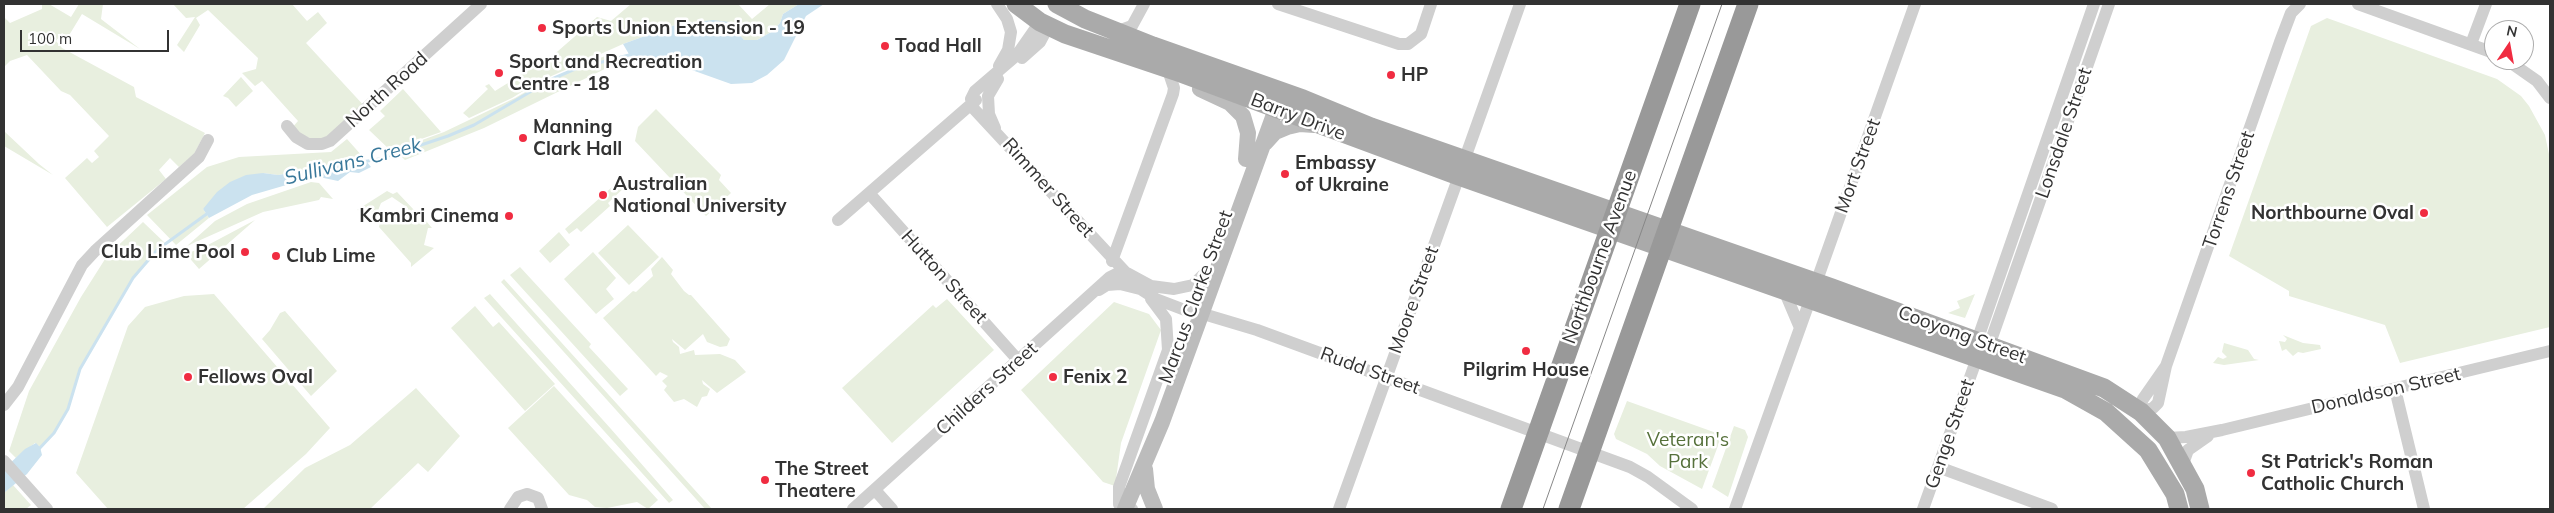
<!DOCTYPE html>
<html>
<head>
<meta charset="utf-8">
<style>
	body { margin:0 }
	#map { position:relative; width:2554px; height:513px; overflow:hidden; background:#fff; font-family:Mulish,sans-serif }
	canvas { display:block }
	.frame { position:absolute; inset:0; border:5px solid #323232; pointer-events:none }
	.north { position:absolute; left:2484px; top:20px; width:50px; height:50px; box-sizing:border-box; background:#fff; border:1px solid #adadad; border-radius:50%; rotate:12deg; font-size:14px; font-weight:700; line-height:20px; text-align:center; color:#323232 }
	.north::after { content:''; display:block; margin:auto; width:18px; height:22px; background:#f02c41; clip-path:polygon(50% 0,100% 100%,50% 72%,0 100%) }
	.scale { position:absolute; left:20px; top:30px; width:149px; height:22px; box-sizing:border-box; border:2px solid #323232; border-top:0; padding-left:6px; font-size:15px; line-height:18px; white-space:nowrap; color:#323232; -webkit-text-stroke:4px #fff; paint-order:stroke }
</style>
</head>
<body>
<div id="map">
<canvas width="2554" height="513"></canvas>
<div class="frame"></div>
<div class="north">N</div>
<div class="scale">100 m</div>
</div>
<script>
const c = document.querySelector('canvas').getContext('2d');
c.lineJoin = 'round';
function paint(path, color) { c.fillStyle = color; c.fill(path, 'evenodd'); }
const toPath = rows => new Path2D(rows.map(r => 'M' + r).join(''));
function trace(path, color, width, dash) { c.strokeStyle = color; c.lineWidth = width; c.lineCap = dash ? 'butt' : 'round'; c.setLineDash(dash || []); c.stroke(path); }
function label(font, color, halo, rows, align = 'center') {
  c.font = font + ' Mulish,sans-serif'; c.lineWidth = 5; c.setLineDash([]); c.textBaseline = 'middle'; c.strokeStyle = halo; c.fillStyle = color; for (const [text, x, y, turn = 0] of rows) {
    c.save(); c.translate(x, y); c.rotate((+turn || 0) * Math.PI / 180); c.textAlign = isNaN(turn) ? turn : align; if (halo) c.strokeText(text, 0, 0); c.fillText(text, 0, 0); c.restore();
  }
}
const green = toPath([
	[42,4,49,4,71,17,79,4,103,4,101,19,140,49,82,14,68,37,62,33,56,41,62,48,134,87,136,97,205,133,194,154,179,167,170,158,159,170,166,179,107,227,65,178,87,158,92,163,99,157,94,151,109,136,70,95,61,91,27,55,10,61,4,67,4,17,10,23,42,9],
	[173,4,292,4,307,21,318,12,327,23,306,43,367,109,322,144,291,129,298,121,262,81,255,86,242,73,256,69,258,58,208,10,196,18,200,25,184,52,177,45,195,17,186,18],
	[631,4,738,4,752,19,770,4,799,4,783,14,780,23,773,31,757,40,744,40,729,22,678,24,623,44,536,83,512,98,469,118,463,113,488,89,485,86,489,84,495,91,532,68,542,65,597,17,611,21],
	[2327,18,2497,79,2521,96,2529,106,2545,135,2550,159,2550,327,2400,363,2385,325,2289,296,2289,291,2229,256,2311,26],
	[612,53,617,63,484,128,405,160,395,150,444,132,515,98,539,84],
	[241,77,253,91,236,107,228,98,223,96],
	[403,89,441,132,390,150,369,130,385,116,380,111],
	[656,109,721,175,719,180,731,193,706,216,635,141,638,127],
	[4,131,39,164,53,175,4,146],
	[347,139,363,157,320,168,278,175,263,173,203,209,209,218,176,245,147,215,207,167,239,157,331,152],
	[621,179,627,185,608,203,610,206,581,232,577,228,569,234,565,229],
	[311,182,319,183,333,199,321,197,319,200,263,212,187,246,215,221,247,204],
	[387,191,393,194,397,192,414,210,414,214,387,218,386,216,408,212,408,208,392,197,381,203,377,213,357,210],
	[421,215,432,228,428,228,424,245,434,248,411,267,411,263,379,227,380,222],
	[255,220,199,269,186,254,206,246],
	[143,222,166,244,133,278,80,369,68,409,54,433,40,447,35,443,16,458,9,451,29,391,81,297,107,256],
	[628,225,659,257,629,285,598,253],
	[559,232,570,245,550,263,539,251],
	[593,252,616,278,606,289,614,299,596,314,564,279],
	[662,257,673,270,671,274,684,291,689,295,691,295,730,339,727,346,720,347,707,342,703,334,685,350,672,339,673,342,679,347,680,354,694,350,695,355,720,354,735,360,746,372,717,393,702,380,703,384,710,389,707,396,702,397,697,407,684,399,674,402,664,390,667,386,662,381,668,376,660,372,656,376,603,318,633,291,636,292,653,276,651,269],
	[520,267,591,344,589,347,628,389,620,396,510,275],
	[504,279,712,509,705,509,501,282],
	[214,294,330,428,306,454,243,509,108,509,76,473,128,326,145,307,184,296],
	[490,294,611,429,673,500,669,503,484,298],
	[1975,294,1965,318,1948,313,1960,308,1957,301],
	[947,299,994,350,892,443,842,388,933,305,936,308],
	[1114,302,1149,314,1161,330,1121,443,1115,486,1103,482,1021,390],
	[475,306,493,327,499,322,555,384,525,411,451,328],
	[285,311,337,371,311,396,262,339,270,330,280,313],
	[2283,335,2303,343,2320,345,2321,349,2303,353,2298,352,2293,356,2286,349,2282,351,2279,341,2285,342,2287,339],
	[2224,343,2248,350,2254,359,2259,360,2224,365,2213,363,2218,357,2223,359,2227,357,2222,352],
	[554,386,658,500,648,509,637,502,607,508,595,507,587,500,569,495,508,428],
	[416,388,460,436,428,472,418,463,370,509,263,509,305,468,350,445],
	[1627,401,1722,435,1702,489,1660,466,1647,454,1616,439,1614,434],
	[1734,426,1745,430,1748,437,1728,497,1712,487],
	[13,485,31,505,26,509,4,509,4,493]
]);
const water = toPath([
	[799,4,824,4,806,16,784,60,767,75,752,83,731,84,675,64,633,61,623,44,678,24,713,20,729,22,744,40,757,40,773,31,780,23,783,14],
	[363,157,371,167,359,173,350,172,338,181,319,177,307,179,252,195,209,218,203,209,217,192,230,182,246,175,263,173,278,175,320,168],
	[36,443,40,447,42,455,27,474,4,493,4,469,25,449]
]);
const stream = toPath([
	[362,162,379,159,448,136,474,125,552,79,575,69,633,54],
	[38,450,54,433,68,409,80,369,133,278,157,250,208,213]
]);
const street = toPath([
	[997,4,1007,19,1011,32,1008,50,999,66],
	[1278,4,1399,44,1408,44,1421,34,1431,4],
	[2358,4,2494,53],
	[1040,22,1017,55,975,91,971,99,974,109,1142,290,1156,299,1190,312],
	[1113,30,1121,30,1132,26,1144,4],
	[2471,44,2486,4],
	[1022,58,1040,42,1048,27],
	[2507,60,2537,81,2550,98],
	[287,126,296,137,308,144,322,144,330,141,481,4],
	[995,128,989,114,988,96,998,79],
	[1464,161,1520,4],
	[869,193,1018,360],
	[838,220,976,100],
	[1112,261,1173,94,1174,88,1170,76],
	[1816,283,1915,4],
	[1779,289,1786,295,1800,328],
	[1099,290,1107,285,1120,284,1140,289],
	[1200,313,1257,330,1630,467,1648,477,1692,509],
	[1977,341,2094,4],
	[1989,346,2109,4],
	[2166,366,2143,399,2140,405,2141,412,2153,408,2158,403,2166,366,2280,42,2291,13,2300,4],
	[2395,389,2424,509],
	[4,405,18,387,82,265,95,251,199,157,208,140],
	[2167,438,2186,437,2222,430,2550,351],
	[4,461,47,509],
	[2183,464,2188,450,2208,436],
	[1938,467,2052,509],
	[875,490,892,509],
	[510,509,518,497,527,494,538,498,542,509],
	[853,509,1110,277,1118,273,1127,273,1151,286,1174,289,1193,285,1204,274],
	[1132,509,1119,504,1119,487,1168,350,1166,319,1151,299],
	[1339,509,1459,176],
	[1735,509,1810,300],
	[1923,509,1977,358]
]);
const secondary = toPath([
	[1200,89,1230,103,1243,116,1248,133,1246,159],
	[1265,143,1275,132,1287,127,1300,124,1314,125],
	[1145,469,1147,489,1155,509],
	[1125,509,1162,422,1276,109]
]);
const primary = toPath([
	[1016,4,1040,22,1065,34,1181,73,1459,176,2065,389,2106,412,2148,450,2175,494,2179,509],
	[1057,4,1085,19,1153,46,1303,99,1371,127,1832,288,2104,388,2141,412,2167,438,2195,489,2200,509]
]);
const highway = toPath([
	[1511,509,1690,4],
	[1569,509,1748,4]
]);
const tram = toPath([
	[1543,509,1722,4]
]);
const markers = [
	[542,28,5,"#f02c41"],
	[885,46,5,"#f02c41"],
	[499,73,5,"#f02c41"],
	[1391,75,5,"#f02c41"],
	[523,138,5,"#f02c41"],
	[1285,174,5,"#f02c41"],
	[603,195,5,"#f02c41"],
	[2424,213,5,"#f02c41"],
	[509,216,5,"#f02c41"],
	[245,252,5,"#f02c41"],
	[276,256,5,"#f02c41"],
	[1526,351,5,"#f02c41"],
	[188,377,5,"#f02c41"],
	[1053,377,5,"#f02c41"],
	[2251,473,5,"#f02c41"],
	[765,480,5,"#f02c41"]
];
const poiNames = [
	["Sports Union Extension - 19",552,28],
	["Toad Hall",895,46],
	["Sport and Recreation",509,62],
	["Centre - 18",509,84],
	["HP",1401,75],
	["Manning",533,127],
	["Clark Hall",533,149],
	["Embassy",1295,163],
	["of Ukraine",1295,185],
	["Australian",613,184],
	["National University",613,206],
	["Northbourne Oval",2414,213,"right"],
	["Kambri Cinema",499,216,"right"],
	["Club Lime Pool",235,252,"right"],
	["Club Lime",286,256],
	["Pilgrim House",1526,370,"center"],
	["Fellows Oval",198,377],
	["Fenix 2",1063,377],
	["St Patrick's Roman",2261,462],
	["Catholic Church",2261,484],
	["The Street",775,469],
	["Theatere",775,491]
];
const streetNames = [
	["North Road",387,90,-42],
	["Barry Drive",1298,117,21],
	["Lonsdale Street",2064,133,-71],
	["Mort Street",1858,166,-70],
	["Rimmer Street",1048,188,48],
	["Torrens Street",2229,190,-71],
	["Northbourne Avenue",1600,257,-70],
	["Hutton Street",944,277,48],
	["Marcus Clarke Street",1196,297,-70],
	["Moore Street",1414,300,-70],
	["Cooyong Street",1962,335,20],
	["Rudd Street",1370,371,20],
	["Childers Street",987,389,-42],
	["Donaldson Street",2386,391,-13],
	["Genge Street",1950,434,-71]
];
const parkNames = [
	["Veteran's",1688,440],
	["Park",1688,462]
];
const waterNames = [
	["Sullivans Creek",353,162,-14]
];
paint(green, '#e8efdf');
paint(water, '#cbe2ef');
trace(stream, '#cbe2ef', 3);
trace(street, '#cfcfcf', 12);
trace(secondary, '#bcbcbc', 16);
trace(primary, '#aaa', 19);
trace(highway, '#999', 21);
trace(tram, '#878787', 1);
for (const [x, y, r, color] of markers) { const dot = new Path2D(); dot.arc(x, y, r, 0, 2 * Math.PI); c.fillStyle = color; c.fill(dot); trace(dot, '#fff', 2); }
label('bold 19px', '#323232', '#fff', poiNames, 'left');
label('19px', '#323232', '#fff', streetNames);
label('19px', '#56713b', '#fff', parkNames);
label('italic 20px', '#39789a', '#fff', waterNames);
</script>
</body>
</html>
